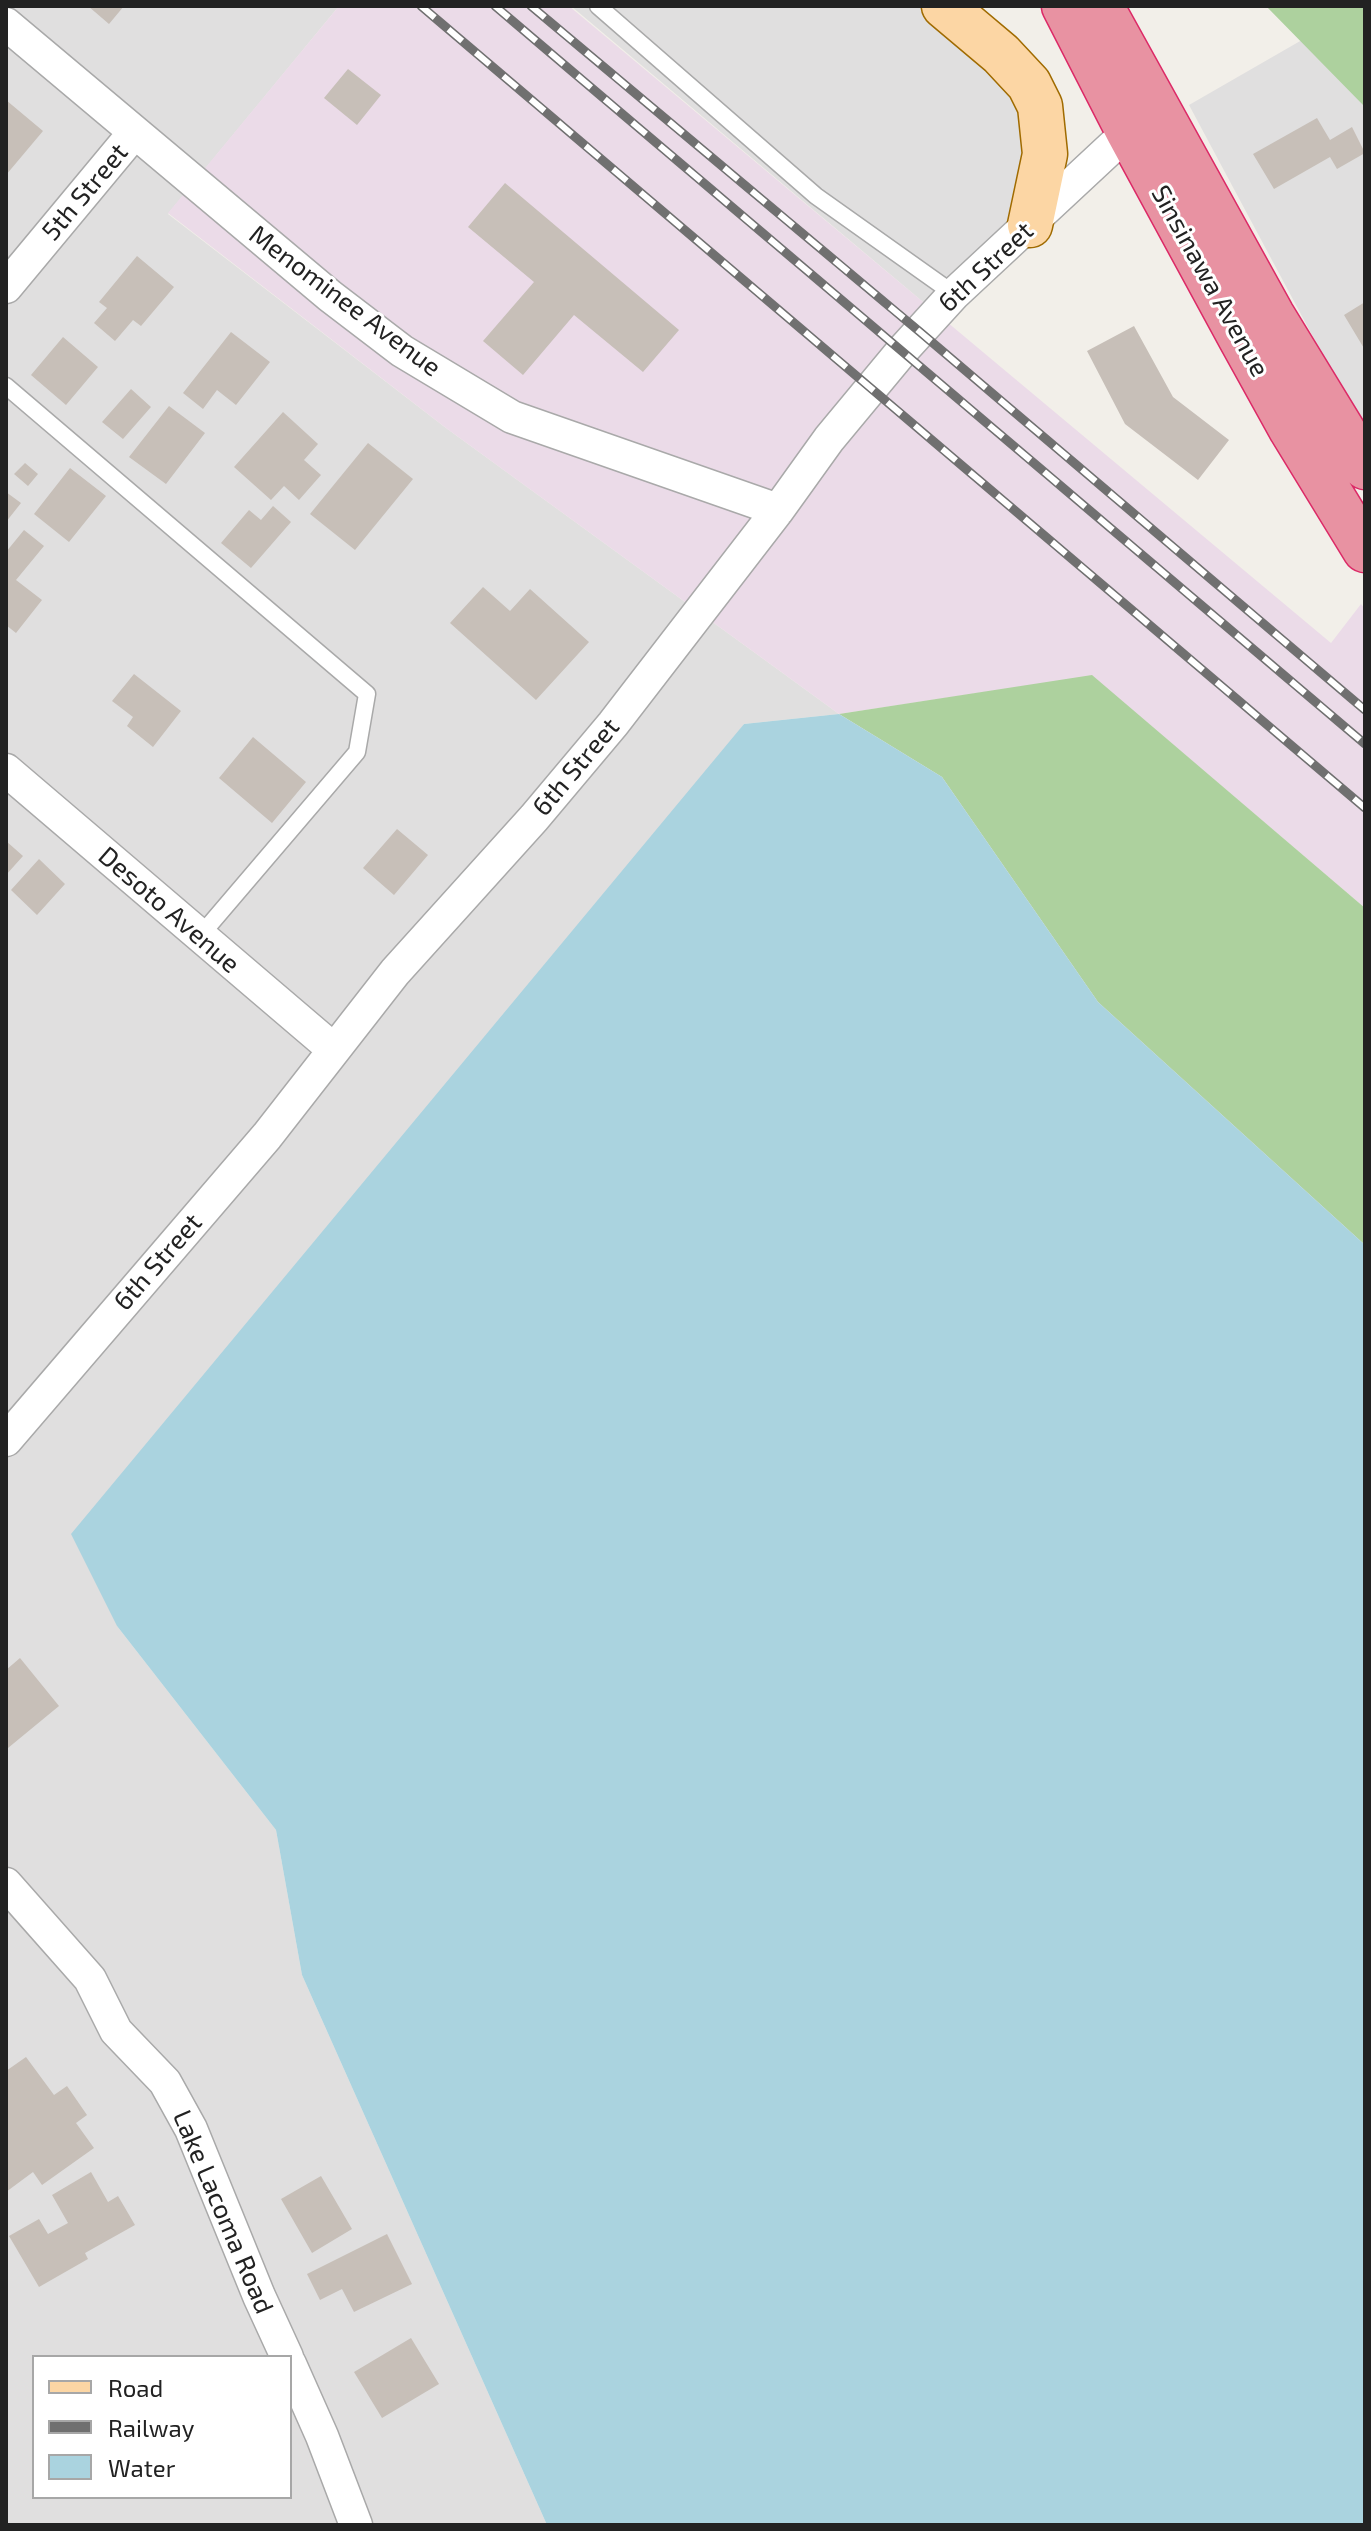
<!DOCTYPE html>
<html>
<head>
<meta charset="utf-8">
<style>
	body { margin:0 }
	#map { position:relative; width:1371px; height:2531px; overflow:hidden; background:#f2efe9; font-family:"Exo 2",sans-serif }
	canvas { display:block }
	.frame { position:absolute; inset:0; border:8px solid #222; pointer-events:none }
	.legend { position:absolute; left:32px; top:2355px; width:260px; height:144px; box-sizing:border-box; background:#fff; border:2px solid #a7a7a7; margin:0; padding:10px 14px; list-style:none; font-size:24px; color:#222 }
	.legend li { display:flex; align-items:center; gap:16px; height:40px }
	.legend b { width:40px; border:2px solid #a7a7a7 }
</style>
</head>
<body>
<div id="map">
<canvas width="1371" height="2531"></canvas>
<div class="frame"></div>
<ul class="legend">
<li><b style="height:10px;background:#fcd6a4"></b>Road</li>
<li><b style="height:10px;background:#707070"></b>Railway</li>
<li><b style="height:22px;background:#aad3df"></b>Water</li>
</ul>
</div>
<script>
const c = document.querySelector('canvas').getContext('2d');
c.lineJoin = 'round';
function paint(path, color) { c.fillStyle = color; c.fill(path, 'evenodd'); }
const toPath = rows => new Path2D(rows.map(r => 'M' + r).join(''));
function trace(path, color, width, dash) { c.strokeStyle = color; c.lineWidth = width; c.lineCap = dash ? 'butt' : 'round'; c.setLineDash(dash || []); c.stroke(path); }
function label(font, color, halo, rows, align = 'center') {
  c.font = font + ' "Exo 2",sans-serif'; c.lineWidth = 6; c.setLineDash([]); c.textBaseline = 'middle'; c.strokeStyle = halo; c.fillStyle = color; for (const [text, x, y, turn = 0] of rows) {
    c.save(); c.translate(x, y); c.rotate((+turn || 0) * Math.PI / 180); c.textAlign = isNaN(turn) ? turn : align; if (halo) c.strokeText(text, 0, 0); c.fillText(text, 0, 0); c.restore();
  }
}
const residential = toPath([
	[6,6,339,6,168,214,446,428,839,714,744,724,117,1626,276,1830,302,1975,547,2525,6,2525],
	[34,2357,290,2357,290,2497,34,2497],
	[571,6,926,6,1005,78,1026,114,1028,161,1014,223,929,307],
	[1361,6,1365,6,1365,434,1189,105]
]);
const industrial = toPath([
	[339,6,569,6,1331,643,1361,604,1365,609,1365,908,1092,676,839,714,446,428,168,213]
]);
const forest = toPath([
	[1266,6,1365,6,1365,107],
	[1092,675,1365,908,1365,1245,1098,1002,942,777,839,714]
]);
const water = toPath([
	[839,714,942,777,1098,1002,1365,1245,1365,2525,547,2525,302,1975,276,1830,117,1626,71,1534,744,724]
]);
const building = toPath([
	[88,6,124,6,109,24],
	[348,69,381,95,357,125,324,98],
	[6,100,43,131,6,175],
	[1317,118,1330,140,1352,127,1365,153,1337,169,1330,157,1274,189,1253,154],
	[505,183,679,330,643,372,574,315,523,375,483,341,534,282,468,227],
	[137,256,174,287,141,326,133,320,115,341,94,323,107,308,99,302],
	[1365,302,1365,350,1344,315],
	[1134,326,1173,397,1229,440,1198,480,1125,424,1087,351],
	[231,332,270,362,236,405,217,390,203,409,183,393],
	[63,337,98,367,66,405,31,375],
	[131,389,151,407,123,439,102,422],
	[169,406,205,433,166,484,129,457],
	[283,412,318,444,304,460,321,475,299,500,284,486,271,500,234,467],
	[368,443,413,479,355,550,310,514],
	[25,463,38,474,28,486,14,474],
	[70,468,106,496,69,542,34,514],
	[6,492,21,503,6,522],
	[273,506,291,522,251,568,221,543,249,510,261,520],
	[24,530,44,546,16,580,42,600,16,633,6,625,6,552],
	[483,587,510,611,530,589,589,642,536,700,450,623],
	[134,674,181,711,153,747,127,726,133,717,112,701],
	[253,737,306,782,272,823,219,778],
	[397,829,428,855,394,895,363,868],
	[6,841,23,856,6,875],
	[39,859,65,884,37,915,11,890],
	[20,1658,59,1706,8,1748,6,1670],
	[26,2057,54,2095,67,2086,87,2115,76,2123,94,2148,42,2185,33,2172,6,2192,6,2124,8,2122,6,2119,6,2071],
	[91,2172,108,2202,118,2196,135,2225,85,2253,88,2259,39,2287,9,2236,39,2219,48,2234,68,2223,52,2195],
	[321,2176,352,2229,312,2253,281,2199],
	[387,2234,412,2284,354,2312,342,2289,320,2300,307,2274],
	[411,2338,439,2384,382,2418,354,2372]
]);
const lane = toPath([
	[598,6,816,196,954,294],
	[6,386,367,694,357,752,200,936]
]);
const street = toPath([
	[6,24,330,296,402,351,512,417,778,510],
	[6,287,134,133],
	[6,770,333,1049],
	[6,1440,267,1136,395,972,534,818,613,724,778,510,829,439,902,351,954,294,1142,119],
	[6,1884,90,1979,116,2031,165,2082,191,2129,259,2296,287,2357],
	[290,2364,322,2436,356,2525]
]);
const primary = toPath([
	[944,6,1001,54,1029,84,1040,106,1045,154,1030,225]
]);
const highway = toPath([
	[1064,6,1128,131,1240,337,1291,429,1365,550],
	[1101,6,1272,315,1365,467]
]);
const rail = toPath([
	[421,6,1365,808],
	[495,6,1365,744],
	[531,6,920,332,1365,710]
]);
const streetNames = [
	["5th Street",85,192,-50],
	["6th Street",986,267,-43],
	["Sinsinawa Avenue",1210,281,61],
	["Menominee Avenue",345,301,37],
	["6th Street",576,767,-50],
	["Desoto Avenue",169,910,41],
	["6th Street",158,1262,-49],
	["Lake Lacoma Road",223,2212,67]
];
paint(residential, '#e0dfdf');
paint(industrial, '#ebdbe8');
paint(forest, '#add19e');
paint(water, '#aad3df');
paint(building, '#c7bfb8');
trace(lane, '#a9a9a9', 19);
trace(street, '#a9a9a9', 35);
trace(primary, '#a06b00', 47);
trace(highway, '#dc2a67', 47);
trace(lane, '#fff', 16);
trace(street, '#fff', 32);
trace(primary, '#fcd6a4', 44);
trace(highway, '#e892a2', 44);
trace(rail, '#707070', 9);
trace(rail, '#fff', 6, [18]);
label('26px', '#222', '#fff', streetNames);
</script>
</body>
</html>
